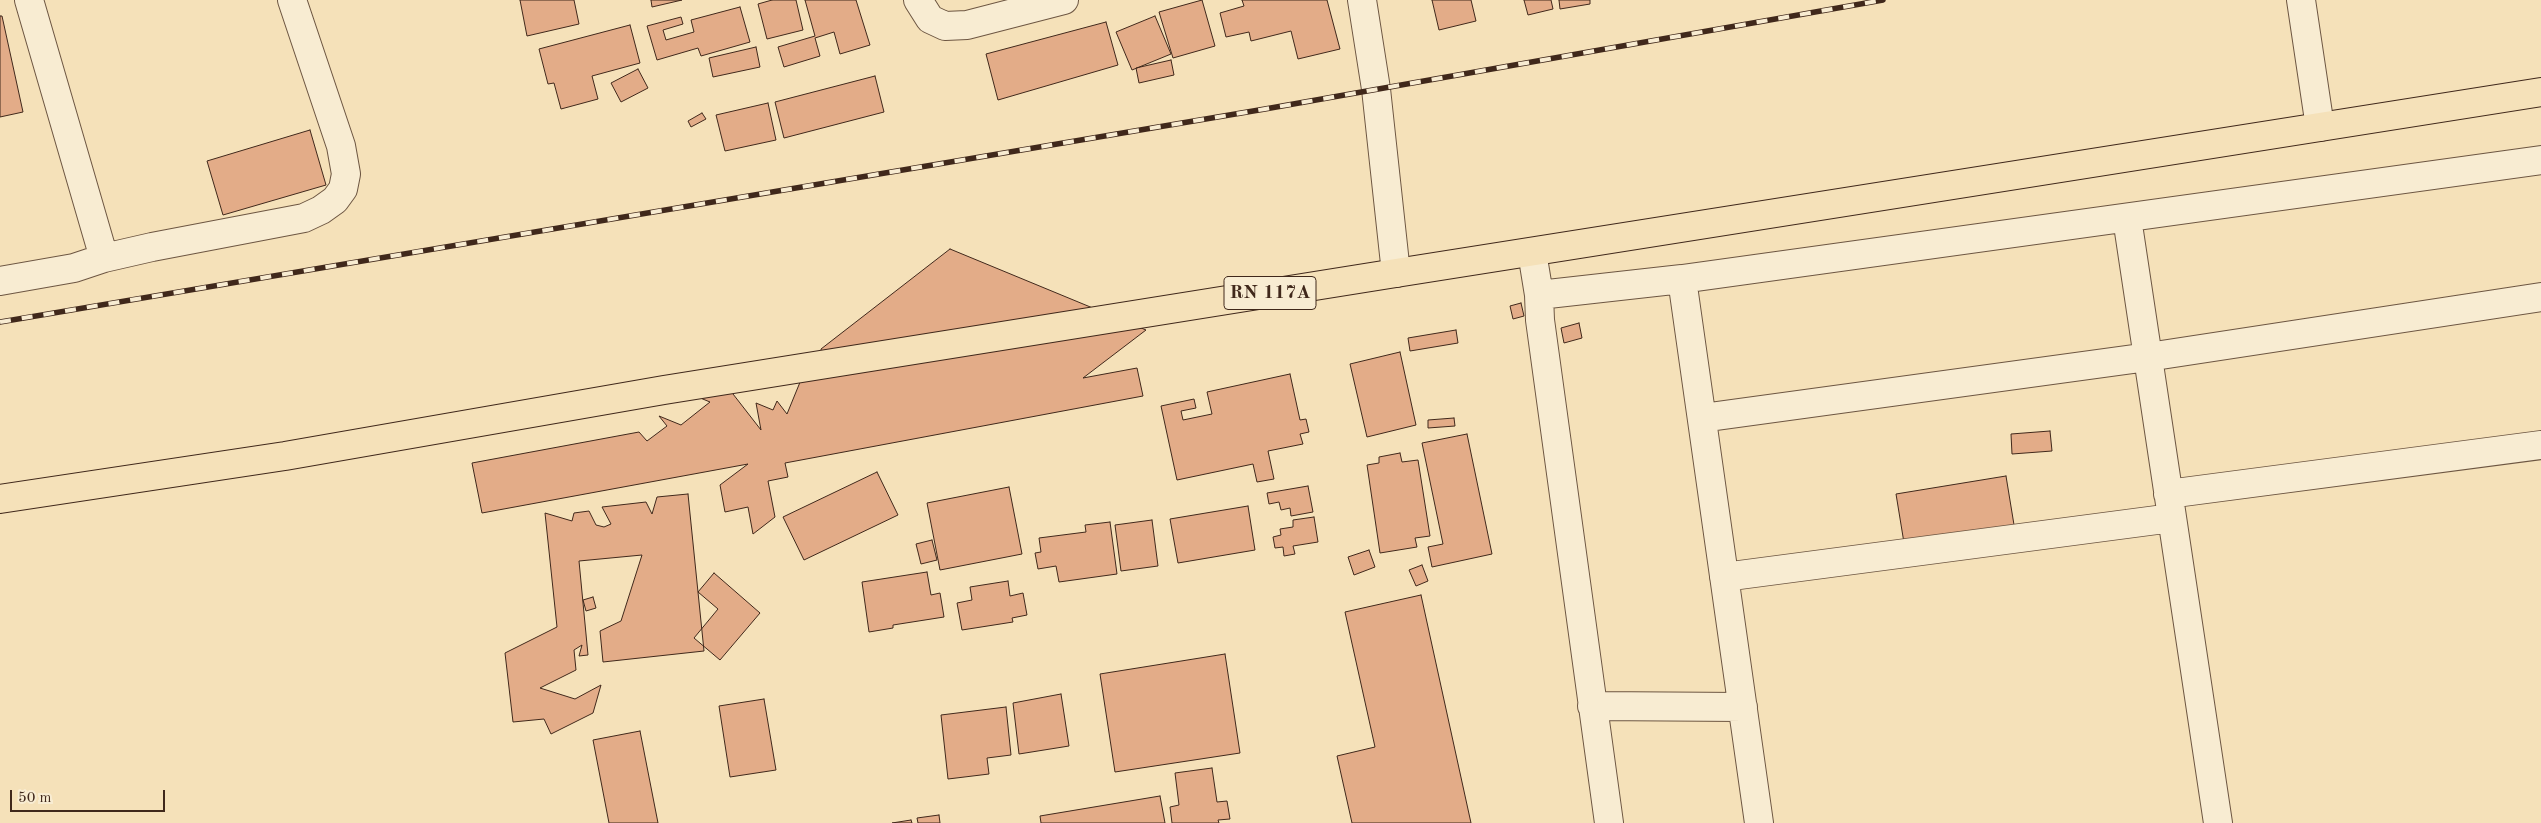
<!DOCTYPE html>
<html>
<head>
<meta charset="utf-8">
<style>
	body { margin:0 }
	#map { position:relative; width:2541px; height:823px; overflow:hidden; background:#f5e1b9; font-family:"Old Standard TT",serif }
	canvas { display:block }
	.scale { position:absolute; left:10px; top:790px; width:155px; height:22px; box-sizing:border-box; border:2px solid #40281b; border-top:0; padding-left:6px; font-size:15px; line-height:18px; white-space:nowrap; color:#40281b; -webkit-text-stroke:4px #f8ecd2; paint-order:stroke }
</style>
</head>
<body>
<div id="map">
<canvas width="2541" height="823"></canvas>
<div class="scale">50 m</div>
</div>
<script>
const c = document.querySelector('canvas').getContext('2d');
c.lineJoin = 'round';
function paint(path, color) { c.fillStyle = color; c.fill(path, 'evenodd'); }
const toPath = rows => new Path2D(rows.map(r => 'M' + r).join(''));
function trace(path, color, width, dash) { c.strokeStyle = color; c.lineWidth = width; c.lineCap = dash ? 'butt' : 'round'; c.setLineDash(dash || []); c.stroke(path); }
function label(font, color, halo, rows, align = 'center') {
  c.font = font + ' "Old Standard TT",serif'; c.lineWidth = 4; c.setLineDash([]); c.textBaseline = 'middle'; c.strokeStyle = halo; c.fillStyle = color; for (const [text, x, y, turn = 0] of rows) {
    c.save(); c.translate(x, y); c.rotate((+turn || 0) * Math.PI / 180); c.textAlign = isNaN(turn) ? turn : align; if (halo) c.strokeText(text, 0, 0); c.fillText(text, 0, 0); c.restore();
  }
}
const building = toPath([
	[520,0,574,0,579,24,527,36,520,0],
	[651,0,682,0,652,7,651,0],
	[772,0,796,0,803,30,767,39,758,4,772,0],
	[805,0,856,0,870,45,840,54,834,32,815,38,820,56,784,67,778,47,815,36,805,0],
	[1202,0,1215,46,1173,58,1159,12,1202,0],
	[1242,0,1327,0,1340,49,1298,59,1291,31,1251,41,1249,32,1226,37,1220,13,1244,6,1242,0],
	[1432,0,1471,0,1476,21,1439,30,1432,0],
	[1524,0,1551,0,1553,9,1528,15,1524,0],
	[1559,0,1590,0,1590,4,1560,9,1559,0],
	[740,7,750,42,701,56,698,48,657,60,647,26,681,17,683,24,663,30,666,40,694,32,691,20,740,7],
	[0,16,2,16,23,112,0,117,0,16],
	[1155,16,1171,54,1132,70,1116,32,1155,16],
	[1106,22,1118,65,998,100,986,54,1106,22],
	[630,25,640,63,592,76,598,99,561,109,554,83,548,84,539,49,630,25],
	[756,47,760,67,713,77,709,58,756,47],
	[1171,60,1174,75,1139,83,1136,68,1171,60],
	[638,69,648,88,621,102,611,83,638,69],
	[875,76,884,112,784,138,775,102,875,76],
	[768,103,776,140,725,151,716,115,768,103],
	[702,113,706,119,691,127,688,121,702,113],
	[310,130,326,185,223,215,207,161,310,130],
	[950,249,1146,330,1083,378,1137,368,1143,396,785,463,788,477,768,481,775,517,753,534,748,507,725,512,720,485,748,464,482,513,472,463,639,432,647,441,667,426,659,416,681,425,710,402,693,395,719,376,761,430,756,403,773,410,777,401,787,414,805,370,824,366,821,349,950,249],
	[1521,303,1524,316,1513,319,1510,306,1521,303],
	[1579,323,1582,338,1564,343,1561,328,1579,323],
	[1456,330,1458,343,1410,351,1408,338,1456,330],
	[1400,352,1416,425,1367,437,1350,364,1400,352],
	[1290,374,1300,420,1306,419,1309,432,1300,434,1303,444,1268,451,1274,479,1257,482,1253,464,1177,480,1161,406,1194,399,1196,408,1181,411,1183,420,1212,414,1207,392,1290,374],
	[1454,418,1455,426,1428,428,1428,420,1454,418],
	[2050,431,2052,451,2012,454,2011,434,2050,431],
	[1467,434,1492,554,1432,567,1428,547,1443,544,1422,443,1467,434],
	[1400,453,1402,462,1418,460,1430,536,1415,538,1417,547,1380,553,1367,465,1379,463,1379,457,1400,453],
	[877,472,898,515,804,560,783,517,877,472],
	[2006,476,2016,537,1905,549,1896,494,2006,476],
	[1308,486,1313,512,1291,516,1290,508,1281,510,1279,502,1269,504,1267,493,1308,486],
	[1009,487,1022,554,940,570,927,503,1009,487],
	[688,494,704,651,603,662,600,631,621,621,642,555,579,561,588,655,579,656,582,645,574,650,576,670,540,688,575,699,601,685,593,713,551,734,544,719,513,722,505,653,557,627,545,513,572,521,574,513,589,511,596,525,604,527,611,524,602,507,646,502,652,514,657,497,688,494],
	[1248,506,1255,550,1178,563,1170,519,1248,506],
	[1314,517,1318,542,1293,546,1295,554,1284,556,1283,547,1275,548,1273,537,1281,535,1280,529,1293,527,1293,520,1314,517],
	[1152,520,1158,566,1121,571,1115,525,1152,520],
	[1110,522,1117,574,1059,582,1056,566,1038,569,1035,553,1041,552,1039,538,1086,532,1085,525,1110,522],
	[932,540,937,560,921,564,916,544,932,540],
	[1369,550,1375,567,1354,575,1348,557,1369,550],
	[1422,565,1428,581,1416,586,1409,570,1422,565],
	[927,572,931,595,940,593,944,617,893,625,893,628,869,632,862,582,927,572],
	[714,573,760,613,720,660,694,638,718,609,698,592,714,573],
	[1008,581,1010,596,1023,593,1027,615,1012,618,1013,622,962,630,957,603,972,600,970,587,1008,581],
	[1421,595,1471,823,1352,823,1337,756,1375,747,1345,612,1421,595],
	[593,597,596,608,586,611,583,600,593,597],
	[1225,654,1240,753,1115,772,1100,674,1225,654],
	[1061,694,1069,746,1019,754,1013,703,1061,694],
	[764,699,776,770,730,777,719,706,764,699],
	[1006,707,1011,755,987,758,989,774,948,779,941,715,1006,707],
	[640,731,658,823,609,823,593,740,640,731],
	[1212,768,1217,802,1227,801,1230,819,1218,820,1219,823,1172,823,1170,807,1179,805,1175,773,1212,768],
	[1160,796,1165,823,1041,823,1040,816,1160,796],
	[939,815,940,823,918,823,917,818,939,815],
	[911,820,912,823,892,823,911,820]
]);
const minor = toPath([
	[29,0,104,258],
	[918,0,930,19,945,26,967,25,1064,0],
	[1362,0,1376,89,1396,273],
	[2301,0,2320,127],
	[2127,218,2218,823],
	[1532,252,1539,295],
	[1682,279,1759,823],
	[0,281,74,268,104,258,152,247,304,218,321,210,335,200,343,189,346,174,341,146,292,0],
	[1702,418,2148,357,2541,297],
	[2168,494,2541,445],
	[1724,577,2172,518],
	[1592,706,1743,707],
	[1609,823,1540,320,1539,295,1682,279,2541,160]
]);
const major = toPath([
	[0,499,285,456,664,390,1396,273,2541,92]
]);
const rail = toPath([
	[0,322,1265,109,1883,0]
]);
const shields = [
	[1270,293,92]
];
const shieldNames = [
	["RN 117A",1270,293]
];
paint(building, '#e3ac88');
trace(building, '#40281b', 1);
trace(minor, '#6d5642', 30);
trace(major, '#40281b', 30);
trace(minor, '#f8ecd2', 28);
trace(major, '#f5e1b9', 28);
trace(rail, '#40281b', 5.5);
trace(rail, '#f8ecd2', 4, [11]);
for (const [x, y, w] of shields) { const box = new Path2D(); box.roundRect(x - w / 2, y - 16.5, w, 33, 4); c.fillStyle = '#f8ecd2'; c.fill(box); trace(box, '#40281b', 1); }
label('bold 19px', '#40281b', null, shieldNames);
</script>
</body>
</html>
